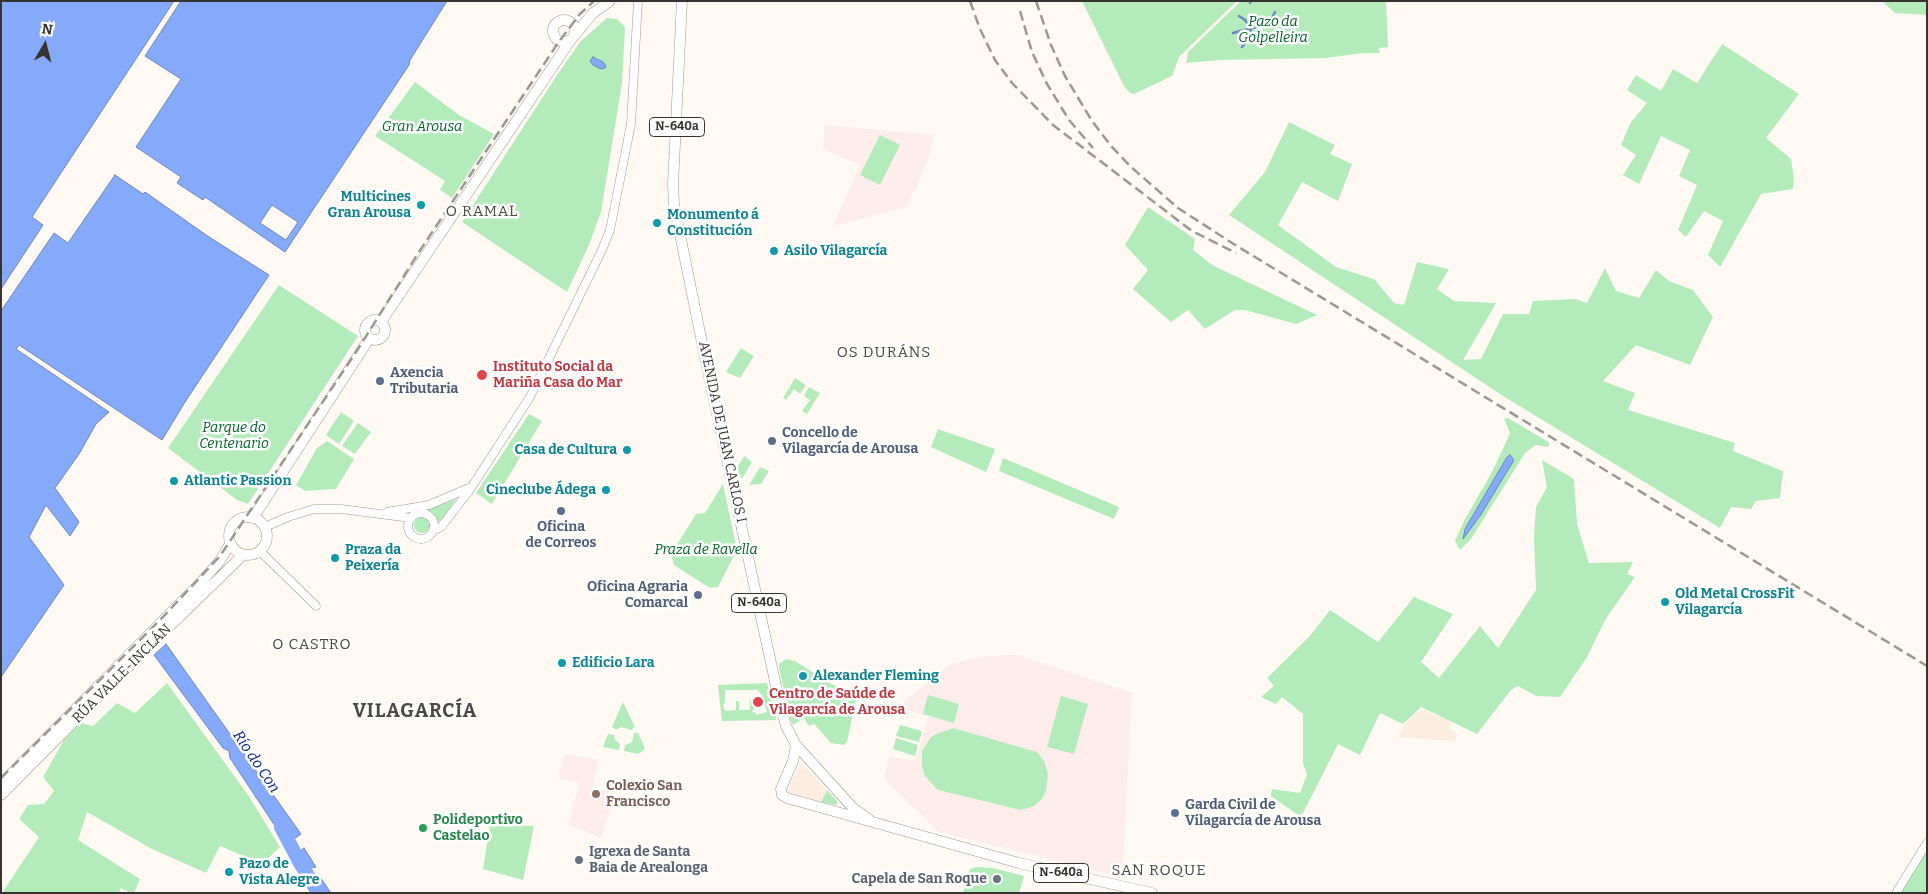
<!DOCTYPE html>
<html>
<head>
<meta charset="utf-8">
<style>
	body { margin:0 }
	#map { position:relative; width:1928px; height:894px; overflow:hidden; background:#fff9f3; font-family:Bitter,serif }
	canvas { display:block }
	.frame { position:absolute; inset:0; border:2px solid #363331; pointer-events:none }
	.north { position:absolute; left:20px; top:20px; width:50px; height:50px; -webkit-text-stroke:4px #fff; paint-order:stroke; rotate:8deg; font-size:14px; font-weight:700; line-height:20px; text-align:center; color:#363331 }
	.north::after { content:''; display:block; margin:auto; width:18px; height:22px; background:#363331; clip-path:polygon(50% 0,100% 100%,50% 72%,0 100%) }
</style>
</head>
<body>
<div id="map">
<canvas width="1928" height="894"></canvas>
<div class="frame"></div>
<div class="north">N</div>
</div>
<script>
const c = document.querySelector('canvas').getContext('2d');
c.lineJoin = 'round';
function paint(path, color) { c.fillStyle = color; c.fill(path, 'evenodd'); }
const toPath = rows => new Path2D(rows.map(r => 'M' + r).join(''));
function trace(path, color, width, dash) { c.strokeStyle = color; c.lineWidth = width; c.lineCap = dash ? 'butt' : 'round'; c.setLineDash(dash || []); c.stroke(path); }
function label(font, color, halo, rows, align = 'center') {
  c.font = font + ' Bitter,serif'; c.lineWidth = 5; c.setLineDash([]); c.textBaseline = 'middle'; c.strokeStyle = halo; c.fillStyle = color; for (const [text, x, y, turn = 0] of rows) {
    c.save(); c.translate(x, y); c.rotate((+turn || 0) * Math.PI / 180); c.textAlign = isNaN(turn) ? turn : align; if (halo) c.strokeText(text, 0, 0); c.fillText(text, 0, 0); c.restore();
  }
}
const commercial = toPath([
	[1424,710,1452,722,1449,728,1456,732,1455,741,1398,737,1405,724,1417,712],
	[801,763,827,790,821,802,787,791]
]);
const education = toPath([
	[825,125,934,135,929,156,918,184,906,207,833,226,860,165,823,149],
	[1017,655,1132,693,1122,877,939,832,887,782,884,775,890,756,915,761,929,716,901,709,907,699,949,665,985,656],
	[566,754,598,760,593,788,616,792,601,838,568,824,580,783,558,778,563,757]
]);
const green = toPath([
	[1082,1,1237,1,1179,57,1172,76,1134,94,1130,93,1124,86],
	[1241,1,1389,1,1386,3,1388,47,1379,48,1380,53,1365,53,1325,58,1221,60,1186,63,1188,52],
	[1882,1,1927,1,1927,15,1895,13],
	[607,18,617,19,625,27,622,83,601,212,589,245,567,292,462,222,557,75,580,42],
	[1722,44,1799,94,1766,138,1791,159,1794,178,1793,189,1761,194,1720,267,1708,255,1723,221,1704,211,1686,237,1678,230,1697,185,1679,176,1690,150,1661,136,1639,184,1623,175,1636,155,1621,145,1631,122,1647,103,1627,90,1636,75,1661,91,1673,69,1697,83],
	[415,82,459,115,494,134,452,198,440,190,445,181,375,136],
	[1289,122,1335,145,1330,154,1352,164,1338,201,1302,182,1278,225,1336,267,1374,279,1394,303,1404,305,1417,262,1449,269,1437,289,1454,301,1496,303,1463,360,1481,359,1503,314,1529,314,1533,301,1575,299,1587,303,1605,268,1616,291,1639,298,1656,270,1669,281,1693,290,1713,317,1690,365,1636,345,1603,381,1635,393,1628,410,1735,443,1733,451,1783,471,1780,498,1756,501,1751,509,1731,507,1720,528,1503,396,1229,215,1265,172],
	[880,135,900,145,880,185,860,175],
	[1148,207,1195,239,1193,250,1212,265,1317,315,1296,324,1245,310,1235,310,1205,329,1188,310,1171,322,1133,289,1148,270,1125,245],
	[279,285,358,336,248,504,237,500,168,448],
	[741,348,754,356,740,378,726,372],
	[795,378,806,385,800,394,794,389,786,400,783,398],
	[809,387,820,393,807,414,802,411,810,400,804,396],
	[341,412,354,421,339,444,326,435],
	[529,414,542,421,492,504,476,493],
	[1508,418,1550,443,1548,447,1536,445,1525,453,1471,539,1460,550,1455,541,1463,523,1493,470,1510,433,1504,419],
	[358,423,371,432,355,454,342,446],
	[938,429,995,449,986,472,931,447],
	[327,441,354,459,336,489,305,491,296,485,317,448],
	[744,456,752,462,742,479,737,468],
	[1003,458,1119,507,1114,519,999,471],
	[1542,460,1574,479,1577,524,1589,563,1633,562,1627,574,1635,577,1605,620,1587,657,1560,697,1536,696,1518,686,1511,690,1477,734,1421,707,1403,724,1380,713,1360,755,1338,744,1301,817,1271,796,1272,789,1300,793,1307,775,1303,763,1303,714,1282,697,1276,704,1261,697,1274,686,1267,678,1310,636,1330,610,1378,642,1414,597,1453,614,1421,662,1439,678,1480,626,1498,648,1536,590,1534,537,1536,507,1547,487],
	[760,467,769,471,761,484,749,485],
	[723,484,737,550,718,587,710,588,674,565,671,554,696,514,705,513],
	[456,499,441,521,438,521,428,511,429,509],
	'414 525a8 8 0 1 1 16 0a8 8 0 1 1-16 0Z',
	[786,659,795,661,831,684,849,690,854,694,856,699,847,742,844,745,831,743,814,724,809,726,804,718,793,725,790,719,779,667,779,664],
	[167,683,248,795,280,847,262,864,220,846,206,873,152,849,87,812,78,840,140,879,134,893,130,893,121,888,119,893,2,893,39,837,19,819,28,805,44,804,54,791,43,777,64,740,81,723,93,726,117,703,135,713],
	[767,683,776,720,722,721,718,685],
	[725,690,757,690,762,695,767,712,756,715,755,712,753,713,752,711,754,710,752,700,750,700,750,710,739,710,739,701,736,701,736,710,725,711,723,704,725,703],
	[928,695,959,704,954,723,923,714],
	[1061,696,1088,704,1074,754,1047,747],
	[623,702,635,727,631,730,621,727,616,730,612,727],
	[900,725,922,731,919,742,896,736],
	[953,728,1037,752,1044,761,1048,774,1046,790,1042,799,1034,806,1021,810,938,790,925,776,922,767,922,751,932,736],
	[634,733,638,733,644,746,644,750,638,754,624,751,625,745,631,743,633,739],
	[608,734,614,735,615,740,620,744,619,750,603,747],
	[896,738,918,745,915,756,893,749],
	[827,790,837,801,837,805,821,802],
	[490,825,534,826,523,880,483,869],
	[1927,843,1927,893,1896,893],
	[977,867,993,868,1024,876,1019,893,963,893,970,869]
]);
const water = toPath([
	[1,1,174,1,32,217,43,225,1,289,1,1],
	[181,1,447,1,410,60,409,65,285,252,205,197,203,200,177,183,181,177,136,147,181,79,145,56,181,1],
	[272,205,298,222,286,240,260,223,272,205],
	[593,57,603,62,606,66,605,68,601,69,593,65,590,61,593,57],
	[115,175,143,194,145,192,209,237,269,275,185,402,162,440,19,345,16,349,109,412,96,424,79,454,55,488,79,522,70,536,46,505,29,537,64,585,1,677,1,311,54,233,68,243,115,175],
	[1510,455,1514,460,1480,516,1463,539,1465,529,1507,457,1510,455],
	[166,644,301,834,287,844,230,758,229,751,223,748,154,655,166,644],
	[304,848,316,867,297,869,295,855,304,848],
	[320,877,331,893,311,893,301,878,320,877]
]);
const stream = toPath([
	[1250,3,1251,1],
	[1239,16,1245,20,1251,29,1249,38,1242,47],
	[1233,33,1264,25,1271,20,1275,12]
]);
const river = toPath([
	[281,827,300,863,319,893]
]);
const tertiary = toPath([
	[387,512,429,505,469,488],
	'408 526a13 13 0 1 1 26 0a13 13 0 1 1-26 0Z',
	[265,527,288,517,314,509,341,509,411,518],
	[433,531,441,527,469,491,530,397,602,250,610,230,631,124,638,1],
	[260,551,316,606],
	[1896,893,1927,843]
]);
const primary = toPath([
	[682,1,673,184,674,205,708,372,779,700,786,726,796,745,853,808,871,821],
	'553 31a11 11 0 1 1 22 0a11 11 0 1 1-22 0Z',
	[574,36,593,13,610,1],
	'365 330a10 10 0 1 1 20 0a10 10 0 1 1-20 0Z',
	[381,322,572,38],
	'229 536a19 19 0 1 1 38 0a19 19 0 1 1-38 0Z',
	[253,518,369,339],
	[796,745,793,761,781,789,782,795,787,798,1019,863,1152,893],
	[1,784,203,580,219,562,230,544],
	[1,795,139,656,243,555]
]);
const rail = toPath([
	[970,1,980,29,995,60,1012,83,1053,125,1192,231,1236,253],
	[1036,1,1051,45,1065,76,1092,121,1111,146,1131,167,1178,208,1232,243,1927,666],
	[1020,11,1032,52,1047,84,1069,120,1093,148],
	[1,778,162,618,220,556,358,349,419,252,558,43,580,14,594,1]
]);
const markers = [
	[421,205,5,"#0f9aa8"],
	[657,223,5,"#0f9aa8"],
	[774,251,5,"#0f9aa8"],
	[482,375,6,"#e0444e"],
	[380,381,5,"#5c6f8a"],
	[772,441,5,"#5c6f8a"],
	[627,450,5,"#0f9aa8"],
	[174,481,5,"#0f9aa8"],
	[606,490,5,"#0f9aa8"],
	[561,511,5,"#5c6f8a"],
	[335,558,5,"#0f9aa8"],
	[698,595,5,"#5c6f8a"],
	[1665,602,5,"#0f9aa8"],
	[562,663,5,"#0f9aa8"],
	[803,676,5,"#0f9aa8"],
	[758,702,6,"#e0444e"],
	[596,794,5,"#8d6e63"],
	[1175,813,5,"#5c6f8a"],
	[423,828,5,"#2e9e5b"],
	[579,860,5,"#6b7280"],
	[229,872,5,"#0f9aa8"],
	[997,879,5,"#6b7280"]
];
const shields = [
	[677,127,55],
	[759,603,55],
	[1061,873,55]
];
const shieldNames = [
	["N-640a",677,127],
	["N-640a",759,603],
	["N-640a",1061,873]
];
const parkNames = [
	["Pazo da",1273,22],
	["Golpelleira",1273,38],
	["Gran Arousa",422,127],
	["Parque do",234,428],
	["Centenario",234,444],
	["Praza de Ravella",706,550]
];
const cultureNames = [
	["Multicines",411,197,"right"],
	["Gran Arousa",411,213,"right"],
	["Monumento á",667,215],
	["Constitución",667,231],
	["Asilo Vilagarcía",784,251],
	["Casa de Cultura",617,450,"right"],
	["Atlantic Passion",184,481],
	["Cineclube Ádega",596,490,"right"],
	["Praza da",345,550],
	["Peixería",345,566],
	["Old Metal CrossFit",1675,594],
	["Vilagarcía",1675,610],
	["Edificio Lara",572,663],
	["Alexander Fleming",813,676],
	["Pazo de",239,864],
	["Vista Alegre",239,880]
];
const healthNames = [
	["Instituto Social da",493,367],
	["Mariña Casa do Mar",493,383],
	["Centro de Saúde de",769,694],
	["Vilagarcía de Arousa",769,710]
];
const serviceNames = [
	["Axencia",390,373],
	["Tributaria",390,389],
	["Concello de",782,433],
	["Vilagarcía de Arousa",782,449],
	["Oficina",561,527,"center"],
	["de Correos",561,543,"center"],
	["Oficina Agraria",688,587,"right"],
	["Comarcal",688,603,"right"],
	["Garda Civil de",1185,805],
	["Vilagarcía de Arousa",1185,821]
];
const streetNames = [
	["AVENIDA DE JUAN CARLOS I",722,432,78],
	["RÚA VALLE-INCLÁN",122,674,-45]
];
const educationNames = [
	["Colexio San",606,786],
	["Francisco",606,802]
];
const leisureNames = [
	["Polideportivo",433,820],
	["Castelao",433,836]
];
const worshipNames = [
	["Igrexa de Santa",589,852],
	["Baia de Arealonga",589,868],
	["Capela de San Roque",987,879,"right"]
];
const neighbourhoodNames = [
	["O RAMAL",482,212],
	["OS DURÁNS",884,353],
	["O CASTRO",312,645],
	["SAN ROQUE",1159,871]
];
const waterNames = [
	["Río do Con",256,762,56]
];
const districtNames = [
	["VILAGARCÍA",415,712]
];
paint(commercial, '#fcede0');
paint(education, '#fcecea');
paint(green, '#b4ebbb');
paint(water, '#85aafb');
trace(water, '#6d86be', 1);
trace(stream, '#6d86be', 2.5);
trace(river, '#85aafb', 14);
trace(tertiary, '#9d9892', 9);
trace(primary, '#9d9892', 11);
trace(tertiary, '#fff', 8);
trace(primary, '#fff', 10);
trace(rail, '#9b9793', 2.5, [10, 5]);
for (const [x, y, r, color] of markers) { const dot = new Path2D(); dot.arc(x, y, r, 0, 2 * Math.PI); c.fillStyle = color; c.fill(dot); trace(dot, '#fff', 2); }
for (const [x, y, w] of shields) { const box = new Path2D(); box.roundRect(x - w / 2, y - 9.5, w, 19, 4); c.fillStyle = '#fff'; c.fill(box); trace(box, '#363331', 1); }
label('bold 12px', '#363331', null, shieldNames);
label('italic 14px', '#016326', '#fff', parkNames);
label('bold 14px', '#0d838f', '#fff', cultureNames, 'left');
label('bold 14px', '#be3a42', '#fff', healthNames, 'left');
label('bold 14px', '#4e5e75', '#fff', serviceNames, 'left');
label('14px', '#363331', '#fff', streetNames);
label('bold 14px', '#785e54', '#fff', educationNames, 'left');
label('bold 14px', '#27864d', '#fff', leisureNames, 'left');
label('bold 14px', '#5b616d', '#fff', worshipNames, 'left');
c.letterSpacing = '1px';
label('15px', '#4d4843', '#fff', neighbourhoodNames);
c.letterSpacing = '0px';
label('italic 15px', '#09257f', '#fff', waterNames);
c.letterSpacing = '1px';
label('bold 19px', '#4d4843', '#fff', districtNames);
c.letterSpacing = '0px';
</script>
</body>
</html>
